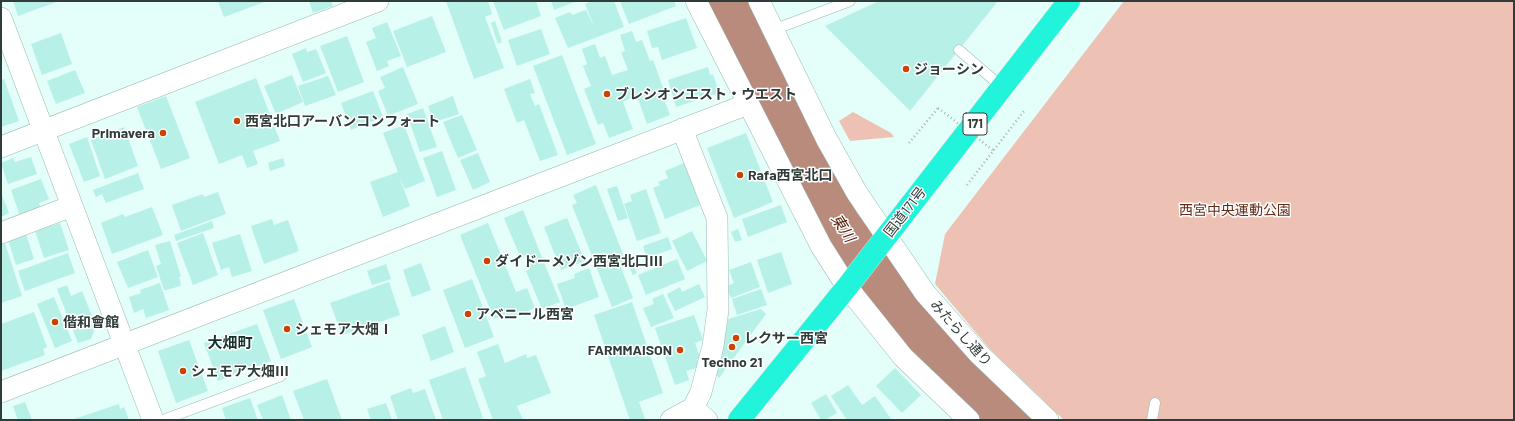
<!DOCTYPE html>
<html>
<head>
<meta charset="utf-8">
<style>
	body { margin:0 }
	#map { position:relative; width:1515px; height:421px; overflow:hidden; background:#e4fef9; font-family:Barlow,sans-serif }
	canvas { display:block }
	.frame { position:absolute; inset:0; border:2px solid #2f3c39; pointer-events:none }
</style>
</head>
<body>
<div id="map">
<canvas width="1515" height="421"></canvas>
<div class="frame"></div>
</div>
<script>
const c = document.querySelector('canvas').getContext('2d');
c.lineJoin = 'round';
function paint(path, color) { c.fillStyle = color; c.fill(path, 'evenodd'); }
const toPath = rows => new Path2D(rows.map(r => 'M' + r).join(''));
function trace(path, color, width, dash) { c.strokeStyle = color; c.lineWidth = width; c.lineCap = dash ? 'butt' : 'round'; c.setLineDash(dash || []); c.stroke(path); }
function label(font, color, halo, rows, align = 'center') {
  c.font = font + ' Barlow,"Noto Sans JP",sans-serif'; c.lineWidth = 3; c.setLineDash([]); c.textBaseline = 'middle'; c.strokeStyle = halo; c.fillStyle = color; for (const [text, x, y, turn = 0] of rows) {
    c.save(); c.translate(x, y); c.rotate((+turn || 0) * Math.PI / 180); c.textAlign = isNaN(turn) ? turn : align; if (halo) c.strokeText(text, 0, 0); c.fillText(text, 0, 0); c.restore();
  }
}
const green = toPath([
	[1124,1,1514,1,1514,420,1064,420,989,348,935,284,945,234],
	[853,112,891,133,894,137,850,141,839,121]
]);
const river = toPath([
	[726,1,838,224,924,337,1011,420]
]);
const building = toPath([
	[13,1,59,1,18,16],
	[218,1,267,1,224,17],
	[309,1,331,1,333,6,313,13],
	[446,1,488,1,492,14,485,17,504,68,474,79],
	[493,1,536,1,541,16,504,30],
	[551,1,577,1,554,10],
	[592,1,614,1,624,27,568,48,555,18,570,12,572,15,586,10,595,29,585,4],
	[620,1,674,1,676,6,629,24],
	[879,1,998,1,910,111,825,26],
	[432,16,446,52,407,67,393,31],
	[686,18,697,48,662,60,658,47,652,48,647,31],
	[495,21,502,42,498,44,491,23],
	[387,22,401,56,387,61,389,66,377,71,366,42,376,38,372,28],
	[541,29,550,54,517,66,508,40],
	[632,31,636,42,642,40,650,61,653,60,668,101,665,102,670,115,647,124,637,96,629,99,623,102,633,129,609,138,603,123,598,125,584,89,591,86,583,66,587,64,582,49,595,44,600,58,605,56,612,75,628,70,621,52,625,51,620,35],
	[61,33,72,64,42,75,31,44],
	[347,36,364,82,338,92,320,46],
	[306,48,307,52,316,49,326,73,303,82,292,54],
	[562,55,596,144,567,155,533,66],
	[403,67,418,104,388,116,378,91,385,88,380,77],
	[708,67,710,75,713,74,719,93,676,107,668,80],
	[75,70,85,93,56,104,47,81],
	[292,75,303,102,276,114,264,86],
	[328,76,336,95,305,106,298,86],
	[256,78,280,141,253,151,258,164,247,168,242,155,219,164,195,102],
	[4,79,19,121,1,127,1,80],
	[530,79,535,93,530,94,535,106,539,104,558,155,540,161,524,120,517,123,504,89],
	[373,91,383,117,351,130,341,103],
	[166,96,190,158,161,169,137,107],
	[453,96,459,114,434,122,428,106],
	[423,108,437,147,420,152,407,114],
	[462,115,477,150,458,158,443,122],
	[404,125,425,181,405,189,400,179,410,206,383,217,370,182,398,172,383,133],
	[124,127,138,166,105,179,91,140],
	[746,133,773,202,734,218,707,148],
	[87,137,100,176,84,182,69,144],
	[442,151,456,190,437,197,423,158],
	[478,153,490,182,473,190,460,160],
	[31,157,37,174,8,184,1,163,13,158,15,162],
	[283,158,285,166,270,171,268,163],
	[684,163,700,205,665,219,653,188,660,185,658,182,668,178,665,171],
	[138,173,144,189,106,203,102,194,96,197,93,190],
	[41,179,49,199,39,203,41,208,20,216,11,190],
	[596,185,626,262,620,265,633,298,612,307,572,205,577,203,573,195],
	[617,186,628,218,618,221,607,189],
	[646,189,661,233,637,241,624,204,632,201,630,195],
	[218,192,226,214,181,231,172,205,203,194,204,197],
	[1,193,9,213,1,217],
	[781,205,787,222,748,237,742,219],
	[152,207,163,235,112,254,101,223,123,214,125,217],
	[523,210,560,302,542,309,526,271,530,269,524,255,520,256,504,218],
	[567,218,585,261,561,270,544,227],
	[272,219,274,225,288,220,299,251,264,264,251,226],
	[212,221,214,228,176,241,174,235],
	[60,223,69,250,44,258,35,231],
	[488,223,516,292,527,288,535,308,508,319,506,313,494,319,460,235],
	[738,229,742,240,735,242,731,232],
	[692,231,707,261,687,271,672,241],
	[203,233,218,275,193,285,177,243],
	[26,234,34,259,16,265,8,240],
	[240,234,252,271,232,277,229,267,221,270,212,243],
	[668,237,672,249,647,258,643,246],
	[170,241,181,277,179,277,181,284,180,286,167,290,164,290,156,266,161,264,155,245],
	[5,243,22,296,1,303,1,244],
	[148,250,158,277,128,288,117,262],
	[781,252,792,284,768,293,757,260],
	[68,253,75,273,25,291,18,271],
	[677,259,685,279,646,295,638,275],
	[751,262,760,287,731,298,726,286,734,283,729,270],
	[421,263,431,290,412,297,403,270],
	[386,264,391,279,372,285,367,271],
	[633,265,637,273,633,275,629,267],
	[589,268,599,297,566,309,557,284,575,278,574,274],
	[472,279,494,337,465,348,443,290],
	[389,282,400,315,342,335,330,303],
	[160,283,169,310,146,318,143,309,134,313,129,297,141,293,140,290],
	[699,284,705,297,675,311,667,294,680,287,682,292],
	[67,285,71,296,82,291,96,326,91,339,78,343,57,289],
	[761,289,767,305,737,315,732,299],
	[663,294,674,318,651,327,643,308,654,304,652,299],
	[54,297,72,341,55,348,37,304],
	[294,299,312,347,281,359,263,310],
	[632,302,663,393,639,402,645,419,643,420,630,420,594,315],
	[761,309,766,314,719,378,715,374,728,319],
	[34,312,47,347,43,349,45,355,1,371,1,324],
	[694,315,703,340,695,343,700,358,697,359,700,367,686,371,689,380,675,385,655,328],
	[257,324,271,361,218,381,204,343],
	[445,326,454,352,431,361,422,335],
	[189,340,208,391,176,403,158,351],
	[498,344,505,363,526,354,527,358,536,355,551,393,517,406,523,420,493,420,478,379,486,376,477,352],
	[465,367,483,418,477,420,443,420,429,380],
	[895,368,921,395,902,413,876,386],
	[327,379,342,420,304,420,293,391],
	[848,385,862,405,875,396,891,419,847,420,831,396],
	[411,388,413,393,425,389,436,420,398,420,390,396],
	[826,394,837,413,825,420,821,420,811,403],
	[282,395,291,420,263,420,257,405],
	[250,398,258,420,226,420,222,408],
	[25,402,32,420,18,420,13,406],
	[386,403,392,420,371,420,367,409],
	[119,404,120,409,124,407,129,420,71,420]
]);
const path = toPath([
	[909,143,938,108],
	[967,185,1024,111]
]);
const lane = toPath([
	[773,30,850,1],
	[959,50,1003,88],
	[163,420,281,376],
	[1152,420,1155,403]
]);
const street = toPath([
	[696,1,821,246,847,287,903,357,969,420],
	[759,1,826,138,857,193,925,293,979,354,1048,420],
	[1,18,153,420],
	[682,129,717,218,718,310,713,346,701,392,693,408],
	[1,147,378,1],
	[1,233,72,206],
	[1,392,748,104],
	[671,420,693,408,707,420]
]);
const highway = toPath([
	[739,420,847,287,1069,1]
]);
const pathBridge = toPath([
	[938,108,994,151]
]);
const markers = [
	[906,69,4,"#c94302"],
	[607,94,4,"#c94302"],
	[237,121,4,"#c94302"],
	[163,133,4,"#c94302"],
	[740,175,4,"#c94302"],
	[487,261,4,"#c94302"],
	[468,314,4,"#c94302"],
	[55,322,4,"#c94302"],
	[287,329,4,"#c94302"],
	[736,338,4,"#c94302"],
	[732,347,4,"#c94302"],
	[680,350,4,"#c94302"],
	[183,371,4,"#c94302"]
];
const shields = [
	[975,124,24]
];
const shieldNames = [
	["171",975,124]
];
const poiNames = [
	["ジョーシン",914,69],
	["ブレシオンエスト・ウエスト",615,94],
	["西宮北口アーバンコンフォート",245,121],
	["Primavera",155,133,"right"],
	["Rafa西宮北口",748,175],
	["ダイドーメゾン西宮北口Ⅲ",495,261],
	["アベニール西宮",476,314],
	["偕和會館",63,322],
	["シェモア大畑Ⅰ",295,329],
	["レクサー西宮",744,338],
	["FARMMAISON",672,350,"right"],
	["Techno 21",732,362,"center"],
	["シェモア大畑Ⅲ",191,371]
];
const parkNames = [
	["西宮中央運動公園",1235,210]
];
const streetNames = [
	["国道171号",905,212,-52],
	["みたらし通り",961,333,48]
];
const waterNames = [
	["東川",843,228,57]
];
const neighbourhoodNames = [
	["大畑町",230,343]
];
paint(green, '#edc2b4');
trace(river, '#b88b7c', 44);
paint(building, '#b7f0e6');
trace(lane, '#9cbab4', 11);
trace(street, '#9cbab4', 22);
trace(highway, '#dee0df', 23);
trace(path, '#a0b5b1', 2.5, [1, 3]);
trace(lane, '#fff', 10);
trace(street, '#fff', 21);
trace(highway, '#22f4dc', 22);
trace(pathBridge, '#a0b5b1', 2.5, [1, 3]);
for (const [x, y, r, color] of markers) { const dot = new Path2D(); dot.arc(x, y, r, 0, 2 * Math.PI); c.fillStyle = color; c.fill(dot); trace(dot, '#fff', 1.5); }
for (const [x, y, w] of shields) { const box = new Path2D(); box.roundRect(x - w / 2, y - 11, w, 22, 3); c.fillStyle = '#fff'; c.fill(box); trace(box, '#2f3c39', 1); }
label('bold 13px', '#2f3c39', null, shieldNames);
label('bold 14px', '#2f3c39', '#fff', poiNames, 'left');
label('14px', '#652b17', '#fff', parkNames);
label('14px', '#2f3c39', '#fff', streetNames);
label('italic 15px', '#4f1703', '#fff', waterNames);
label('bold 15px', '#152f2b', '#fff', neighbourhoodNames);
</script>
</body>
</html>
